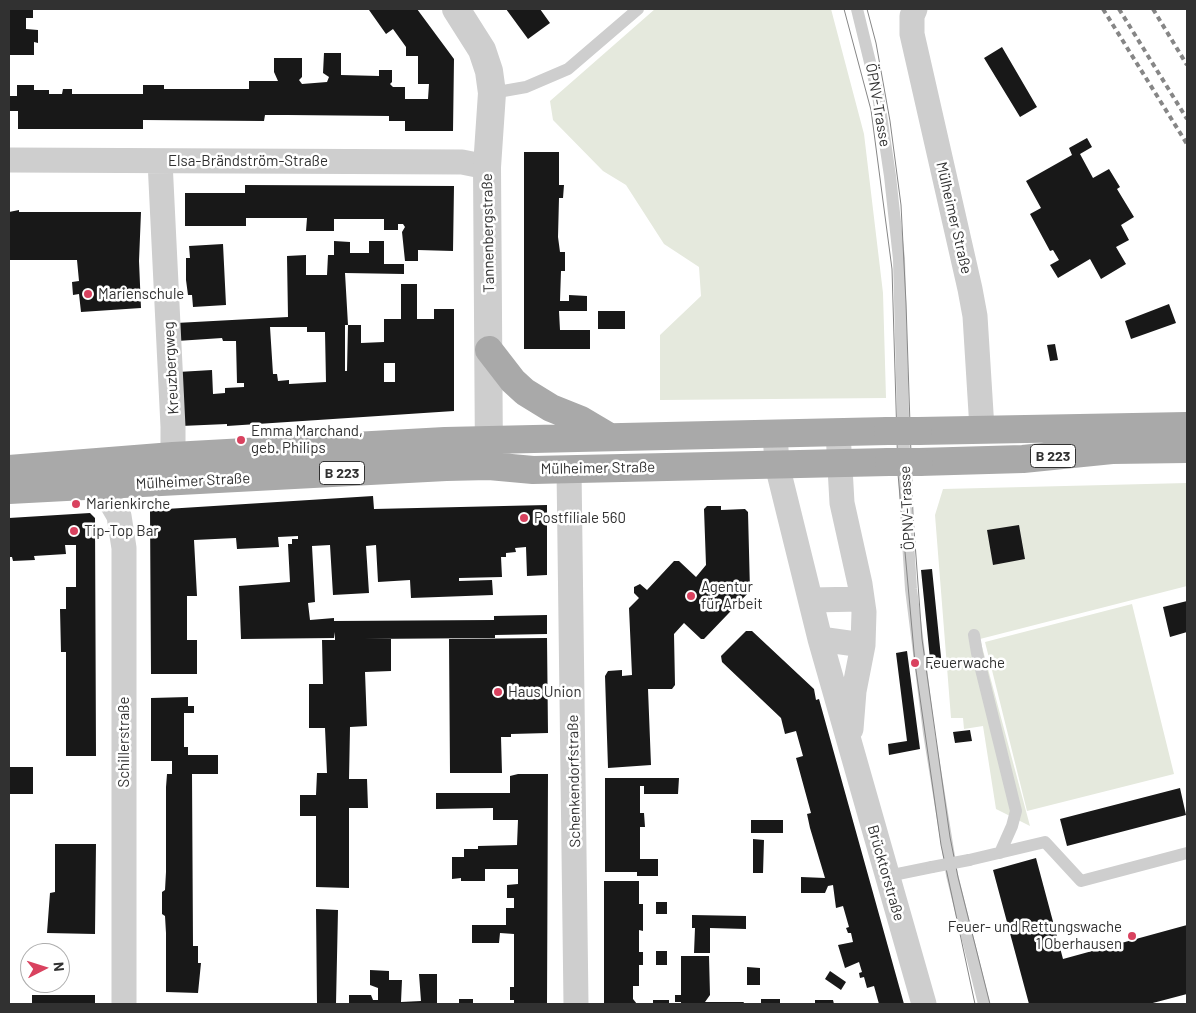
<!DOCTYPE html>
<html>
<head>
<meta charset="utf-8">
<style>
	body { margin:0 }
	#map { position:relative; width:1196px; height:1013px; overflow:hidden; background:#fff; font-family:Barlow,sans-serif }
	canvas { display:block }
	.frame { position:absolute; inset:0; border:10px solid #313131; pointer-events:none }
	.north { position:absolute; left:20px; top:943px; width:50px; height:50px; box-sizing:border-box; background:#fff; border:1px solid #adadad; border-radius:50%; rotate:85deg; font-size:14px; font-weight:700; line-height:20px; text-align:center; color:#313131 }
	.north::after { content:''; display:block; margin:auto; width:18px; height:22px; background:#d9425f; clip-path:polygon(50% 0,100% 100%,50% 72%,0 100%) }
</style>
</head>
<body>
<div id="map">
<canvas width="1196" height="1013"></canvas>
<div class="frame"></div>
<div class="north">N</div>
</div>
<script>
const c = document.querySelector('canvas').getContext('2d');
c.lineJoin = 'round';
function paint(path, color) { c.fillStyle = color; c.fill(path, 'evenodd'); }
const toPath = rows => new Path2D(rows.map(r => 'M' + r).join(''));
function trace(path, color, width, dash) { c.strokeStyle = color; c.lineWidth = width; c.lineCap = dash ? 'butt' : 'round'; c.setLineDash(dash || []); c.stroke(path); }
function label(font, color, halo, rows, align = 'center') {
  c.font = font + ' Barlow,sans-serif'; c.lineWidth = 5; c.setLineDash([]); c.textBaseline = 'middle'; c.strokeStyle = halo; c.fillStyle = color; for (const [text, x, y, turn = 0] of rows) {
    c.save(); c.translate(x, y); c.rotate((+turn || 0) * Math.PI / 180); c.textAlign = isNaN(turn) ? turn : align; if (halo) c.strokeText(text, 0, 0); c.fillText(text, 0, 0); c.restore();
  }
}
const green = toPath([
	[655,9,831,9,864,134,883,293,886,398,660,400,660,335,701,296,699,267,664,244,626,185,603,171,553,120,550,101],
	[1187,483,1187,586,980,639,1030,826,996,809,983,726,964,729,963,718,951,718,935,515,943,489],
	[1132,604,1174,774,1027,811,985,642]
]);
const building = toPath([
	[9,9,33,9,33,18,26,18,26,29,38,30,38,43,34,42,34,55,9,55],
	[370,9,417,9,454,59,453,131,405,131,405,121,389,121,389,116,288,115,265,115,264,121,143,120,143,129,18,129,18,111,9,111,9,96,17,96,17,85,34,85,34,90,49,90,49,94,62,94,63,89,72,89,72,94,143,94,143,85,164,85,164,89,249,89,249,81,278,81,274,72,274,58,302,58,302,77,299,80,302,84,327,82,329,77,323,73,324,53,341,53,341,75,379,76,379,70,392,70,392,82,390,84,393,87,405,87,405,99,428,99,429,84,418,84,418,56,406,56,406,47,393,29,386,34,369,10],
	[506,9,540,9,550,23,528,39],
	[1002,47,1037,107,1020,117,984,58],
	[1087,138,1092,147,1080,154,1093,178,1109,169,1120,187,1117,189,1134,217,1121,225,1129,240,1116,247,1126,264,1101,279,1090,259,1058,278,1050,265,1059,260,1053,250,1050,251,1030,214,1041,208,1026,181,1072,155,1069,148],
	[524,152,559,152,559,185,564,185,563,198,559,198,558,237,560,252,565,252,565,271,561,271,560,301,569,301,569,295,587,296,587,311,559,311,560,330,590,330,590,349,524,349],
	[245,185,454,186,453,251,418,250,418,261,405,261,402,232,405,227,403,224,398,224,398,230,384,230,384,219,334,219,334,231,306,231,307,218,246,218,246,226,185,226,185,193,245,193],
	[19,210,19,212,141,212,139,261,141,308,81,312,79,294,73,295,72,282,79,281,77,260,9,260,9,212],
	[334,241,350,242,350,253,369,253,369,241,384,241,384,264,404,264,404,274,345,273,348,325,361,325,361,343,384,342,384,319,401,319,401,284,417,284,417,319,434,319,434,309,454,309,454,411,227,426,227,424,181,426,178,372,212,370,213,394,225,393,225,388,244,387,244,383,237,383,236,341,223,341,222,338,177,341,176,323,288,317,287,256,306,255,306,275,327,275,328,255,334,255],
	[345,325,348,325,347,371,345,371],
	[270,327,307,327,307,332,325,332,326,382,289,384,289,380,278,381,277,374,273,374],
	[384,363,395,363,395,382,384,382],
	[223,244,226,305,193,307,192,295,188,295,186,280,186,258,190,258,189,246],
	[1169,304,1176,323,1131,339,1125,321],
	[598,311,625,311,625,329,598,329],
	[1055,344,1058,360,1050,361,1047,345],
	[373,496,374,509,547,505,547,575,527,576,526,547,515,548,516,552,506,553,506,557,501,557,502,577,459,578,459,581,492,580,493,595,411,598,410,580,378,582,376,545,366,546,369,593,333,595,330,545,312,546,315,602,308,603,310,620,334,618,334,621,494,620,494,616,547,615,547,634,495,635,495,638,364,639,391,639,391,671,365,672,367,726,350,727,349,779,367,779,368,808,349,808,349,888,316,887,316,816,300,816,300,795,316,795,317,773,327,773,325,728,309,728,309,684,323,684,322,640,335,640,335,632,334,638,241,639,239,586,290,582,288,544,292,544,292,539,298,539,298,536,278,537,279,547,237,549,236,538,194,540,197,596,187,596,187,640,197,640,197,674,151,674,150,510],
	[707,506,721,506,721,510,745,509,748,512,750,591,704,639,701,639,684,623,674,634,675,685,672,689,648,689,651,765,608,768,605,676,608,671,622,670,622,676,632,675,629,608,639,598,634,593,634,587,640,584,647,590,674,561,679,561,696,577,706,565,704,509],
	[90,513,95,518,96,756,66,756,66,652,61,652,60,609,66,609,66,587,76,587,76,545,65,545,66,554,34,556,35,560,13,561,12,557,9,557,9,518],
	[1019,525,1025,559,993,565,987,530],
	[932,569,942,667,931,669,921,570],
	[1187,601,1187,632,1170,637,1163,607],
	[746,631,752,631,814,689,816,700,819,699,904,1004,879,1004,874,986,867,988,864,977,860,978,859,973,862,972,859,962,845,968,838,945,853,942,851,933,848,933,846,928,849,927,843,906,836,908,833,885,828,886,825,893,801,893,801,877,825,878,810,828,807,814,811,813,796,758,803,756,796,731,785,734,781,718,722,662,721,656],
	[547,638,548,733,511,734,511,737,501,737,502,773,450,773,449,639],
	[907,651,920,749,889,755,888,744,907,741,896,653],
	[188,697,188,706,194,706,194,713,184,713,184,747,188,747,188,755,218,755,218,774,192,774,193,946,198,946,198,963,201,963,198,993,166,992,166,933,165,916,162,914,162,892,165,890,166,872,166,787,167,774,172,774,172,761,151,761,151,698],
	[970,730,972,741,955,743,953,732],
	[9,767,33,767,33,794,9,794],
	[518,774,548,774,547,1004,514,1004,514,1000,510,1000,510,987,514,987,514,934,500,933,499,943,472,943,472,925,506,925,506,908,514,908,514,898,507,898,507,885,518,884,518,869,485,869,485,881,461,881,461,878,452,879,452,857,464,857,464,849,478,849,478,846,517,845,518,820,493,820,493,808,436,809,436,793,510,793,510,776],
	[605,778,679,778,678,794,644,794,644,786,640,786,640,813,644,813,645,827,640,827,640,859,658,859,658,876,637,876,637,872,605,872],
	[1180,788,1186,815,1067,846,1060,819],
	[751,820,783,820,783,833,751,833],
	[753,839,764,840,763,873,753,873],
	[55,844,96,844,95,934,47,933,50,893,55,892],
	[1036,858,1063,959,1187,925,1187,994,1149,1004,1029,1004,993,870],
	[604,881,639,881,639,904,643,904,643,931,639,930,639,952,643,952,643,965,639,965,639,986,633,986,633,999,637,1004,604,1004],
	[656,902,667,902,667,914,656,914],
	[316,909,338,910,336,1004,317,1004],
	[692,915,746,916,746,929,710,928,710,953,694,953,695,928,692,928],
	[656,951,667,951,667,965,656,965],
	[681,956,709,956,710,995,705,1002,744,1002,743,1004,681,1004,681,1002,675,1002,675,995,681,995],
	[747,967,760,968,760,985,747,985],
	[370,970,389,971,389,980,402,980,401,1002,421,1001,419,974,437,974,437,1004,349,1004,349,995,371,995,373,1000,378,1000,378,988,370,985],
	[830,971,846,982,841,990,825,979],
	[32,995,95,995,95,1004,32,1004],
	[459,999,473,999,473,1004,459,1004],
	[761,999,780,999,780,1004,761,1004],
	[653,1000,669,1000,669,1004,653,1004],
	[815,1000,833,1000,834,1004,815,1004]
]);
const service = toPath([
	[857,9,878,95,890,176,899,259,905,494,911,589,929,733,952,875,984,1004],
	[492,93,526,87,568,69,638,9],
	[974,635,977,653,1016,811,1012,826,1000,853],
	[969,860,1045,842,1081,881,1187,853],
	[888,876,932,867]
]);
const minor = toPath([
	[915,9,912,16,912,34,970,289,975,316,982,429],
	[9,160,462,162,487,167],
	[160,161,173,427,173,456],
	[838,432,842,503,860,584,864,612,863,645,854,691,851,729],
	[775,433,777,465,820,639,924,1004],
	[569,469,576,1004],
	[101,485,119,516,124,548,124,1004],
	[811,600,862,599],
	[820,639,863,645]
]);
const tertiary = toPath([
	[456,9,482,50,489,71,492,93,487,167,489,462]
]);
const primary = toPath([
	[489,350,513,381,525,392,551,408,581,420,608,436],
	[918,431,1187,426],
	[919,462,1023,459,1112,450,1187,449],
	[9,469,173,456,445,441,888,431],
	[9,490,446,467,489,466,533,470,889,462]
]);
const tram = toPath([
	[844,9,871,110,892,269,898,474,915,663,941,845,975,1004],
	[867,9,876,43,890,121,901,205,906,303,913,515,922,639,950,837,958,877,990,1004]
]);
const rail = toPath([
	[1103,9,1187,144],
	[1119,9,1187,119],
	[1153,9,1187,65]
]);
const serviceBridge = toPath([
	[932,867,969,860]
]);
const primaryBridge = toPath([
	[888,431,918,431],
	[889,462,919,462]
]);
const markers = [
	[88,294,5,"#d9425f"],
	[241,440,5,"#d9425f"],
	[76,504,5,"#d9425f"],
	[524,518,5,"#d9425f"],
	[74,531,5,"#d9425f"],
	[691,596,5,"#d9425f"],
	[915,663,5,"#d9425f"],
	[498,692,5,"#d9425f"],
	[1132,936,5,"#d9425f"]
];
const shields = [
	[1053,456,45],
	[342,473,45]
];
const shieldNames = [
	["B 223",1053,456],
	["B 223",342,473]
];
const streetNames = [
	["ÖPNV-Trasse",878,105,80],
	["Elsa-Brändström-Straße",248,161],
	["Mülheimer Straße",954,218,77],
	["Tannenbergstraße",488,233,-91],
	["Kreuzbergweg",171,368,-93],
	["Mülheimer Straße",598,468,-1],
	["Mülheimer Straße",193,481,-3],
	["ÖPNV-Trasse",907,508,-93],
	["Schillerstraße",124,742,-90],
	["Schenkendorfstraße",574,781,-91],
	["Brücktorstraße",886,873,74]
];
const poiNames = [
	["Marienschule",98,294],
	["Emma Marchand,",251,431],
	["geb. Philips",251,448],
	["Marienkirche",86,504],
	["Postfiliale 560",534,518],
	["Tip-Top Bar",84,531],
	["Agentur",701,587],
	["für Arbeit",701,604],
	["Feuerwache",925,663],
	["Haus Union",508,692],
	["Feuer- und Rettungswache",1122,927,"right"],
	["1 Oberhausen",1122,944,"right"]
];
paint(green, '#e5e9dd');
paint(building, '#181818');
trace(service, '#cecece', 12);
trace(minor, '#cecece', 25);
trace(tertiary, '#cecece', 28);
trace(primary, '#a9a9a9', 28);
trace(tram, '#868686', 1);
trace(rail, '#868686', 4, [5, 4]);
trace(serviceBridge, '#cecece', 12);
trace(primaryBridge, '#a9a9a9', 28);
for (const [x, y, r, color] of markers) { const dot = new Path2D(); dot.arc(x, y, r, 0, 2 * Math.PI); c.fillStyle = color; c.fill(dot); trace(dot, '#fff', 2); }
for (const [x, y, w] of shields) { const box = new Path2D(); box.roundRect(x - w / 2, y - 11.5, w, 23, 4); c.fillStyle = '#fff'; c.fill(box); trace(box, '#313131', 1); }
label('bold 14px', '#313131', null, shieldNames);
label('15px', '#313131', '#fff', streetNames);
label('15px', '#313131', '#fff', poiNames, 'left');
</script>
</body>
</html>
